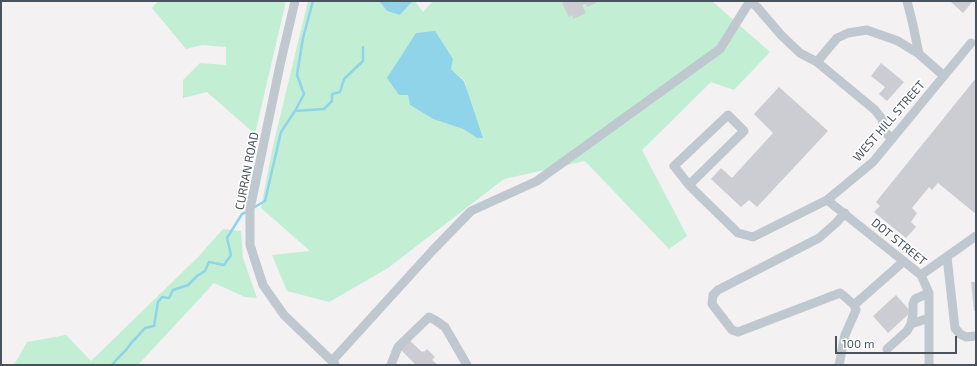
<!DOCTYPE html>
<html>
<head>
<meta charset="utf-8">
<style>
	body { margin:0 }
	#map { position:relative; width:977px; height:366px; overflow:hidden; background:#f3f1f1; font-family:"Exo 2",sans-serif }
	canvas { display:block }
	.frame { position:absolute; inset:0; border:2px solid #49535e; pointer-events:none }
	.scale { position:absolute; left:835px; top:336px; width:122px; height:18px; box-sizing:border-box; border:2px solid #49535e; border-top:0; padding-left:5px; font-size:12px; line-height:14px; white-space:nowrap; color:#49535e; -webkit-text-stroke:3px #fff; paint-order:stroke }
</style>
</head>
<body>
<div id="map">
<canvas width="977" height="366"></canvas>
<div class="frame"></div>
<div class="scale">100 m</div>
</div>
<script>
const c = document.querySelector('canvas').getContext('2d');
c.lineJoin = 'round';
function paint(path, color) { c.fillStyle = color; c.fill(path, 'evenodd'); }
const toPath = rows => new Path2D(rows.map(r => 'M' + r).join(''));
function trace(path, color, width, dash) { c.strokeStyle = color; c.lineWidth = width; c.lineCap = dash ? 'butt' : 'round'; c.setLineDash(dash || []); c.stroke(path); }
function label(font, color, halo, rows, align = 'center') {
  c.font = font + ' "Exo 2",sans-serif'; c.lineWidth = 3.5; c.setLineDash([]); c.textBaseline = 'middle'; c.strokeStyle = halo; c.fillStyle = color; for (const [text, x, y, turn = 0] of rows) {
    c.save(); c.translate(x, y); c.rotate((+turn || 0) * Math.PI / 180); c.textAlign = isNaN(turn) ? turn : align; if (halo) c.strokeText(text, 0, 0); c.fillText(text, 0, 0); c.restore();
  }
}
const green = toPath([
	[158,1,286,1,255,134,207,92,183,98,183,80,200,63,226,65,226,47,202,45,186,49,152,8],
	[308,1,379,1,387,11,400,15,413,1,415,1,423,12,433,1,713,1,713,2,770,52,734,90,711,82,642,150,687,236,669,249,585,161,504,179,388,268,329,302,287,291,272,255,310,251,261,208,273,146],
	[451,69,465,81,477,138,463,129,433,119,410,105,408,95],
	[223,229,241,231,243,258,257,298,245,297,214,283,138,365,14,365,27,342,66,335,91,361,199,256]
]);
const water = toPath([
	[379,1,413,1,400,15,387,11],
	[435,31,453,59,451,69,464,81,483,138,477,138,463,129,433,119,410,105,408,95,399,95,387,78,416,33]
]);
const stream = toPath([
	[295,111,304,94,297,75,303,38,313,1],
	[253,208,265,201,281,132,295,111,324,109,332,101,332,94,340,92,344,79,363,61,363,47],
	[112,365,117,359,126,350,132,342,137,337,145,328,154,326,158,302,162,297,169,298,173,290,188,285,197,276,205,271,209,262,224,265,231,255,227,238,242,214,247,212]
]);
const building = toPath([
	[566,1,596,1,596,3,587,7,586,4,582,5,586,13,573,19,572,15,569,17,562,3],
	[952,1,973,1,963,13,951,2],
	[881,63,904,82,887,101,879,94,885,87,871,76],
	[976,78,976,214,938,183,932,190,929,187,912,208,917,213,911,222,916,227,906,238,874,212,880,206,876,202],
	[779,87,828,131,757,207,749,200,741,207,711,179,721,168,732,178,773,133,754,114],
	[971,282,976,282,976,311,974,311],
	[896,295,911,312,888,333,873,316],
	[409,340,422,352,423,351,424,352,427,349,435,357,432,360,438,365,416,365,400,349]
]);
const minor = toPath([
	[295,1,280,65,250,209,250,245,263,285,284,315,335,364],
	[907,1,913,25,919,54],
	[892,139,885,132,882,119,875,110,817,62,837,38,848,33,867,30,898,41,919,54,944,76],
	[689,185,674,166,728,115,744,131,689,185,699,195,738,233,753,237,827,200,873,162,971,43],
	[827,200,921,275,929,293,929,365],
	[947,257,955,328,960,334,966,337,976,336],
	[921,275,976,236],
	[854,305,904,261],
	[911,324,913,314,913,304,915,299,929,293],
	[887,349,907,331,911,324,929,318],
	[332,361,433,250,471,211,537,181,720,49,750,1,757,7,782,36,800,53,817,62],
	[391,365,398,347,429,317,435,320,445,327,467,365],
	[839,365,845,335,856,310,854,305,844,296,840,293,738,332,732,330,712,304,713,295,718,290,819,238,836,223,845,213]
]);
const streetNames = [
	["WEST HILL STREET",889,121,-49],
	["CURRAN ROAD",247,171,-79],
	["DOT STREET",899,242,39]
];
paint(green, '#c2eed4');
paint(water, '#90d4ea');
trace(stream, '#90d4ea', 2.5);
paint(building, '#cbcdd3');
trace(minor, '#bfc8cf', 9);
label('12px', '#49535e', '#fff', streetNames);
</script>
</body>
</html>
